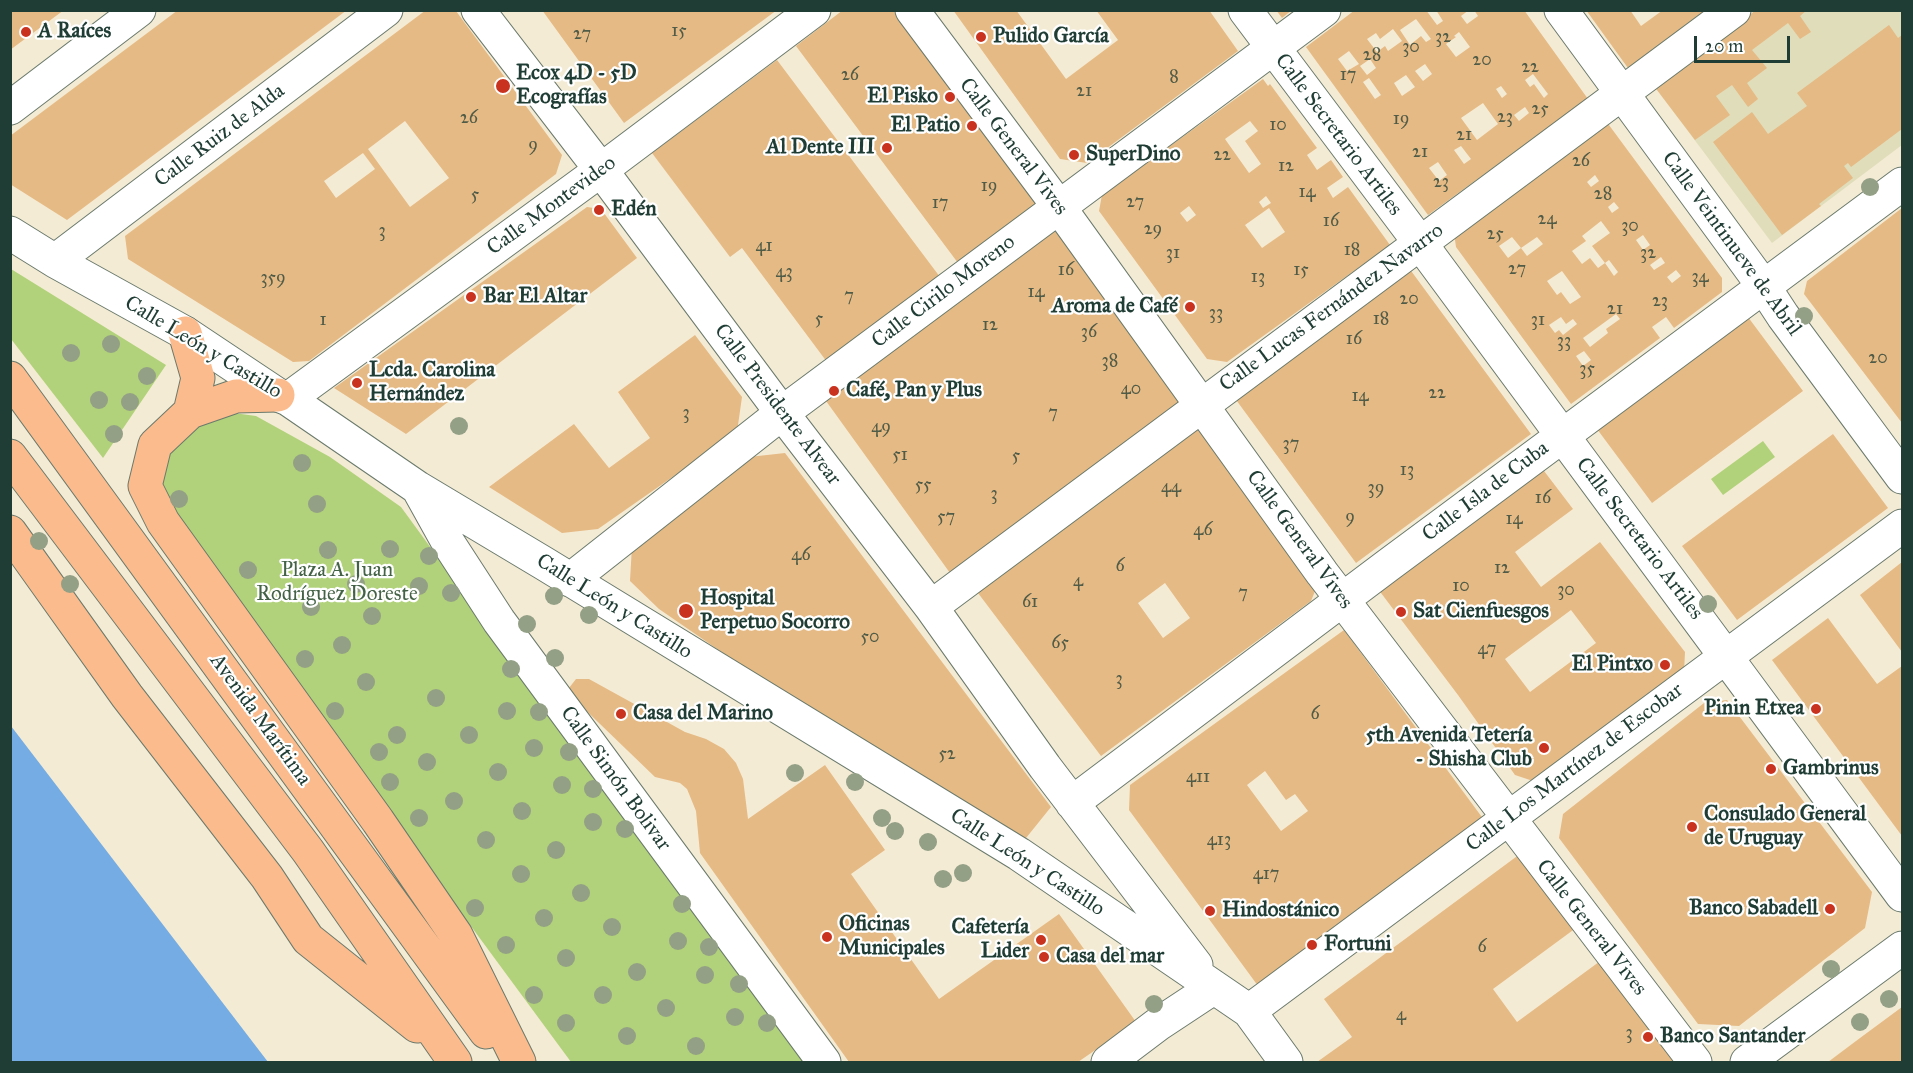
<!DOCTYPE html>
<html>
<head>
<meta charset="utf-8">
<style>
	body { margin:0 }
	#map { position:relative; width:1913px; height:1073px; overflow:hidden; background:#f4ebd5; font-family:"IM FELL Great Primer",serif }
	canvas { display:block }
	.frame { position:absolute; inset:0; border:12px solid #1f3d34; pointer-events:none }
	.scale { position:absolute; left:1694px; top:36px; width:96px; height:27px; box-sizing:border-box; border:3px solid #1f3d34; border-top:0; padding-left:8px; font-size:18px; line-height:21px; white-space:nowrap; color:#1f3d34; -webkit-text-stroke:4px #fff; paint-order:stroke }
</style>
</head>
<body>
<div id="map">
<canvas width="1913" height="1073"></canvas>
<div class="frame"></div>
<div class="scale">20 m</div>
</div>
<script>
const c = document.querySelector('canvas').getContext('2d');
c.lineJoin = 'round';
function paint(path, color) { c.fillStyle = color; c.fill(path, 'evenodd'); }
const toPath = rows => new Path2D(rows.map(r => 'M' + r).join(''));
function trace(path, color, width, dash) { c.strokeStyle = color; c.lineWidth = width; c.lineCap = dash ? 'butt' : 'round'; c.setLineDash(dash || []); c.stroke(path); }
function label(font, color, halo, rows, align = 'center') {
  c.font = font + ' "IM FELL Great Primer",serif'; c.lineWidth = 4.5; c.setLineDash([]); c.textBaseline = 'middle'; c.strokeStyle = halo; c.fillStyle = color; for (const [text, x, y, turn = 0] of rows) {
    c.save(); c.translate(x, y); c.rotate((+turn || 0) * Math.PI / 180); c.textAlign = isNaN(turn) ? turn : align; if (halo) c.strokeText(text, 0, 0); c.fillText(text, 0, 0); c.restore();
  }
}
const built = toPath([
	[1756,11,1902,11,1902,145,1772,243,1654,86]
]);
const green = toPath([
	[11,269,166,365,103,458,11,339],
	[219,411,256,416,330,457,401,507,806,1062,571,1062,168,515,161,490,162,465,175,441],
	[1763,441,1775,457,1723,495,1711,479]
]);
const water = toPath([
	[10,726,11,726,268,1062,11,1062]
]);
const building = toPath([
	[10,10,64,10,10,50],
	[178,10,347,10,67,220,10,184,10,136],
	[426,10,456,11,562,155,556,174,309,361,293,362,128,259,125,236],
	[405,121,449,178,410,207,368,149],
	[363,153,375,169,336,198,324,181],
	[542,10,777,10,624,123],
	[843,10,893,10,1037,205,958,263,796,46],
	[953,10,1016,10,1066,79,1118,40,1096,10,1209,10,1238,51,1087,163,1060,159],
	[1276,10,1292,10,1282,18],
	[1355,10,1426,10,1437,25,1443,21,1436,10,1469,10,1461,16,1467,24,1478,16,1474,10,1524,10,1588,99,1428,215,1306,47],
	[1416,19,1431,39,1426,42,1421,36,1410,45,1400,30],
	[1393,29,1402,41,1388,51,1385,46,1377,52,1367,39,1376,33,1380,39],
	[1459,32,1470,47,1456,57,1446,44,1456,37,1454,36],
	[1349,51,1359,64,1347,71,1338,59],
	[1370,59,1376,68,1367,75,1360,66],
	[1425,64,1432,74,1423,81,1415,71],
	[1533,74,1548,94,1544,98,1534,84,1530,87,1525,80],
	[1406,75,1415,87,1402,96,1394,83],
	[1369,78,1381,95,1375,99,1363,82],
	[1501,86,1507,94,1502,98,1496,89],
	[1483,103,1498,124,1477,140,1461,118],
	[1525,107,1529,113,1519,121,1514,115],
	[1461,146,1471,159,1464,164,1454,150],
	[1438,162,1447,175,1439,181,1429,168],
	[1586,10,1630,10,1641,26,1663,10,1706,10,1628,68],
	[1756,10,1807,10,1800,16,1811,32,1800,39,1788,23,1752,50,1767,68,1747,83,1758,99,1748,107,1732,85,1716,96,1730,115,1695,140,1654,86],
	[1889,25,1898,38,1902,35,1902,129,1851,167,1848,163,1844,166,1853,178,1819,204,1821,206,1782,235,1713,142,1752,112,1768,134,1807,106,1797,93],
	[777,60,940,277,827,362,742,248,730,257,652,153],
	[1263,79,1268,86,1270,84,1317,148,1307,155,1317,170,1331,160,1343,177,1327,188,1333,198,1348,187,1390,245,1227,362,1207,359,1099,211,1102,195],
	[1250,121,1258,131,1245,141,1261,164,1249,173,1225,139],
	[1266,196,1271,203,1263,208,1259,202],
	[1189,206,1196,215,1187,222,1180,213],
	[1269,208,1285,232,1262,248,1245,225],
	[1606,121,1722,278,1722,292,1674,328,1666,317,1652,327,1660,338,1571,404,1456,247,1454,233],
	[1595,175,1599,181,1591,187,1587,182],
	[1614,202,1619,208,1612,213,1608,207],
	[1601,221,1610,233,1592,246,1605,263,1609,260,1618,272,1614,276,1605,263,1598,268,1590,258,1582,264,1572,251,1586,241,1582,236],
	[1643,235,1650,245,1643,250,1636,240],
	[1512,237,1521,248,1537,237,1543,244,1527,256,1521,248,1508,258,1499,246],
	[1661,257,1665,263,1654,270,1650,265],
	[1676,270,1681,276,1672,283,1667,277],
	[1562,271,1581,297,1570,304,1561,292,1557,295,1547,281],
	[1616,314,1620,319,1606,329,1608,333,1590,347,1583,338],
	[1561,317,1566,324,1573,319,1577,324,1563,335,1559,330,1555,333,1549,325],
	[1584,351,1591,360,1583,366,1576,356],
	[587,207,601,209,637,258,406,434,334,388],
	[1902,208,1902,423,1804,294,1807,281],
	[1055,223,1185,401,950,573,821,394],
	[1406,264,1531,434,1356,563,1231,393],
	[1748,317,1803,391,1652,503,1597,429],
	[695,335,742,397,737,432,598,529,562,533,489,487,574,424,609,468,650,438,618,392],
	[1195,428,1206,432,1317,586,1311,601,1101,756,975,589],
	[1165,583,1190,618,1163,638,1138,603],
	[1833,434,1888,508,1737,620,1682,546],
	[785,453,1051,807,1022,843,768,684,659,609,630,581,632,546,740,458],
	[1541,467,1573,509,1515,552,1541,587,1600,542,1685,652,1684,673,1536,782,1515,775,1458,695,1378,589],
	[1571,610,1596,643,1530,692,1505,659],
	[1902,562,1902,652,1860,595],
	[1828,618,1877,684,1902,666,1902,836,1772,660],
	[1344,630,1487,824,1261,990,1129,810,1130,785],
	[1265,771,1286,800,1295,794,1308,811,1281,831,1247,785],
	[576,679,589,679,685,732,706,739,724,749,736,763,743,779,748,819,825,765,885,850,851,874,939,999,1059,914,1136,1022,1078,1062,849,1062,700,853,696,811,687,789,680,783,655,777,572,697,569,688],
	[1727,700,1872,892,1865,928,1739,1026,1698,1024,1559,838,1563,814,1704,703],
	[1524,851,1580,925,1493,989,1517,1022,1603,959,1680,1062,1317,1062,1352,1037,1324,999],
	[1902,1007,1902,1062,1828,1062,1860,1038]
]);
const minor = toPath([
	[478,10,601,170,782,413,931,607,1045,767,1196,965],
	[912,10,1059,207,1322,573,1695,1062],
	[1245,10,1420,243,1902,895],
	[1561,10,1764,287,1783,316,1902,477],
	[10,108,139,10],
	[10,233,55,261,185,333,278,395,288,399,418,488,545,564,1019,854,1249,1011,1286,1062],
	[55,261,386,10],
	[288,399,601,170,814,10],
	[419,490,449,544,499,621,824,1062],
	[570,580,782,413,1324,10],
	[931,607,1734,10],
	[1072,803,1387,566,1902,184],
	[1249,1011,1902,526],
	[1108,1062,1157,1025,1213,988],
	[1747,1062,1902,948]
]);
const highway = toPath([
	[185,333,198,378,190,412],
	[10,378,486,1032],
	[278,395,236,396,190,412,155,445,145,486,163,522,378,821,456,935,519,1062],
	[10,456,308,851,455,1062],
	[10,532,127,696,267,877,308,939,417,1026]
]);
const trees = [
	[1870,187],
	[1804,316],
	[111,344],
	[71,353],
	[147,376],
	[99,400],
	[130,402],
	[459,426],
	[114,434],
	[302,463],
	[179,499],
	[317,504],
	[39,541],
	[390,549],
	[328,550],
	[429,556],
	[248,570],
	[70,584],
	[356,584],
	[419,586],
	[451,593],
	[554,596],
	[1708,604],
	[311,607],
	[589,615],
	[372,616],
	[527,624],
	[342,645],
	[555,658],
	[305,659],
	[511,669],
	[366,682],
	[436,698],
	[335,711],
	[507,711],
	[539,712],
	[397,735],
	[469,735],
	[534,748],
	[379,752],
	[569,752],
	[427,762],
	[498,772],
	[795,773],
	[390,782],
	[855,782],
	[562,785],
	[593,789],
	[454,801],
	[522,811],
	[419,818],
	[882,818],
	[593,822],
	[625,829],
	[895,831],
	[486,840],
	[928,842],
	[556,850],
	[963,873],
	[521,874],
	[943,879],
	[581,893],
	[682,904],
	[475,908],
	[544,918],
	[612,927],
	[678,941],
	[506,945],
	[709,947],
	[566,958],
	[1831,969],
	[637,972],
	[705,975],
	[739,984],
	[534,995],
	[603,995],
	[1889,999],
	[1154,1004],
	[666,1008],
	[735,1017],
	[1860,1022],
	[566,1023],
	[767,1023],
	[627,1036],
	[696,1046]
];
const markers = [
	[26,32,6,"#c8321e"],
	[981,37,6,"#c8321e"],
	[503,86,8,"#c8321e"],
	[950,97,6,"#c8321e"],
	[972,126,6,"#c8321e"],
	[887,148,6,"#c8321e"],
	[1074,155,6,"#c8321e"],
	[599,210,6,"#c8321e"],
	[471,297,6,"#c8321e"],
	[1190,307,6,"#c8321e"],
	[357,383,6,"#c8321e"],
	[834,391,6,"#c8321e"],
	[686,611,8,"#c8321e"],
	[1401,612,6,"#c8321e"],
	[1665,665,6,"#c8321e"],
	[1816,709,6,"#c8321e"],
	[621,714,6,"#c8321e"],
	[1544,748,6,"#c8321e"],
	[1771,769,6,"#c8321e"],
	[1692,827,6,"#c8321e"],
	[1830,909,6,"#c8321e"],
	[1210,911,6,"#c8321e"],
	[827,937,6,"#c8321e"],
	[1041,940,6,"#c8321e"],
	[1312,945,6,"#c8321e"],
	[1044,957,6,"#c8321e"],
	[1648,1037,6,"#c8321e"]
];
const numberNames = [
	["15",679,32],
	["27",582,35],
	["32",1443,38],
	["30",1411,48],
	["28",1372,56],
	["20",1482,61],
	["22",1530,68],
	["26",850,76],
	["17",1348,76],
	["8",1174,78],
	["21",1084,92],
	["25",1540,110],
	["23",1505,118],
	["26",469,119],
	["19",1401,120],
	["10",1278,126],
	["21",1464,136],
	["9",533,146],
	["21",1420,153],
	["22",1222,156],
	["26",1581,162],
	["12",1286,167],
	["23",1441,183],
	["19",989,187],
	["14",1307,193],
	["28",1603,195],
	["5",475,196],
	["27",1135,203],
	["17",940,204],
	["24",1547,220],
	["16",1331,222],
	["30",1630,227],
	["29",1153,230],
	["3",382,232],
	["25",1495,235],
	["41",764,247],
	["18",1352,251],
	["31",1173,254],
	["32",1648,254],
	["27",1517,270],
	["16",1066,271],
	["15",1301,271],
	["43",784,273],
	["13",1258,278],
	["34",1700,278],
	["359",273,279],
	["14",1036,293],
	["7",849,297],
	["20",1409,300],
	["23",1660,302],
	["21",1615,310],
	["33",1216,314],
	["5",819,320],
	["18",1381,320],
	["1",323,321],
	["31",1538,321],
	["12",990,326],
	["36",1089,333],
	["16",1354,340],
	["33",1564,342],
	["20",1878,359],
	["38",1110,362],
	["35",1587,370],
	["40",1131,390],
	["22",1437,394],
	["14",1360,397],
	["3",686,414],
	["7",1053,414],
	["49",881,428],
	["37",1291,445],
	["51",900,456],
	["5",1016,457],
	["13",1407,471],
	["55",923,486],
	["44",1171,488],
	["39",1376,489],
	["3",994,495],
	["16",1543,499],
	["57",946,518],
	["9",1350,518],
	["14",1514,520],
	["46",1203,531],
	["46",801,556],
	["6",1120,567],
	["12",1502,569],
	["4",1078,582],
	["10",1461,587],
	["30",1566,591],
	["7",1243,594],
	["61",1030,603],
	["50",870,638],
	["65",1060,644],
	["47",1487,650],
	["3",1119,680],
	["6",1315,715],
	["52",947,755],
	["411",1198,778],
	["413",1219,841],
	["417",1266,875],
	["6",1482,948],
	["4",1401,1016],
	["3",1629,1034]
];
const poiNames = [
	["A Raíces",38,32],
	["Pulido García",993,37],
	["Ecox 4D - 5D",516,74],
	["Ecografías",516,98],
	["El Pisko",938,97,"right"],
	["El Patio",960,126,"right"],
	["Al Dente III",875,148,"right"],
	["SuperDino",1086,155],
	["Edén",611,210],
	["Bar El Altar",483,297],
	["Aroma de Café",1178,307,"right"],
	["Lcda. Carolina",369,371],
	["Hernández",369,395],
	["Café, Pan y Plus",846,391],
	["Hospital",700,599],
	["Perpetuo Socorro",700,623],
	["Sat Cienfuesgos",1413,612],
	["El Pintxo",1653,665,"right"],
	["Pinin Etxea",1804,709,"right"],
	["Casa del Marino",633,714],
	["5th Avenida Tetería",1532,736,"right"],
	["- Shisha Club",1532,760,"right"],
	["Gambrinus",1783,769],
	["Consulado General",1704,815],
	["de Uruguay",1704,839],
	["Banco Sabadell",1818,909,"right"],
	["Hindostánico",1222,911],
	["Oficinas",839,925],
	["Municipales",839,949],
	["Cafetería",1029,928,"right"],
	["Lider",1029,952,"right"],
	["Fortuni",1324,945],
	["Casa del mar",1056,957],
	["Banco Santander",1660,1037]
];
const streetNames = [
	["Calle Secretario Artiles",1338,135,53],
	["Calle Ruiz de Alda",220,136,-37],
	["Calle General Vives",1013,147,53],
	["Calle Montevideo",552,206,-36],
	["Calle Veintinueve de Abril",1731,244,54],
	["Calle Cirilo Moreno",944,292,-37],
	["Calle Lucas Fernández Navarro",1332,308,-36],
	["Calle León y Castillo",203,348,31],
	["Calle Presidente Alvear",777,405,53],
	["Calle Isla de Cuba",1486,492,-37],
	["Calle Secretario Artiles",1639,539,53],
	["Calle General Vives",1299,540,54],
	["Calle León y Castillo",614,607,32],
	["Avenida Marítima",260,720,54],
	["Calle Los Martínez de Escobar",1575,768,-37],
	["Calle Simón Bolivar",615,779,54],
	["Calle León y Castillo",1027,863,33],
	["Calle General Vives",1591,928,52]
];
const parkNames = [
	["Plaza A. Juan",337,571],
	["Rodríguez Doreste",337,595]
];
paint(built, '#e0ddbb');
paint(green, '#b1d27a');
paint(water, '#74ace3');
paint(building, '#e6ba84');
trace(minor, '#6a7a6c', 35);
trace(highway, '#6a7a6c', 35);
trace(minor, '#fff', 33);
trace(highway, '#fbbb8d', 33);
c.fillStyle = '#93a086';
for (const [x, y] of trees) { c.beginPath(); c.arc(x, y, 9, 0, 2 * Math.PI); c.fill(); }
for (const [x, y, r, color] of markers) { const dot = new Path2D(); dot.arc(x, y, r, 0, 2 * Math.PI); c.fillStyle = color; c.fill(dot); trace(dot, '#fff', 2); }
label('18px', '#515c48', null, numberNames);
label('bold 21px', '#1f3d34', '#fff', poiNames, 'left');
label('21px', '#1f3d34', '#fff', streetNames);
label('21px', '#446246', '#fff', parkNames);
</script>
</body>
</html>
